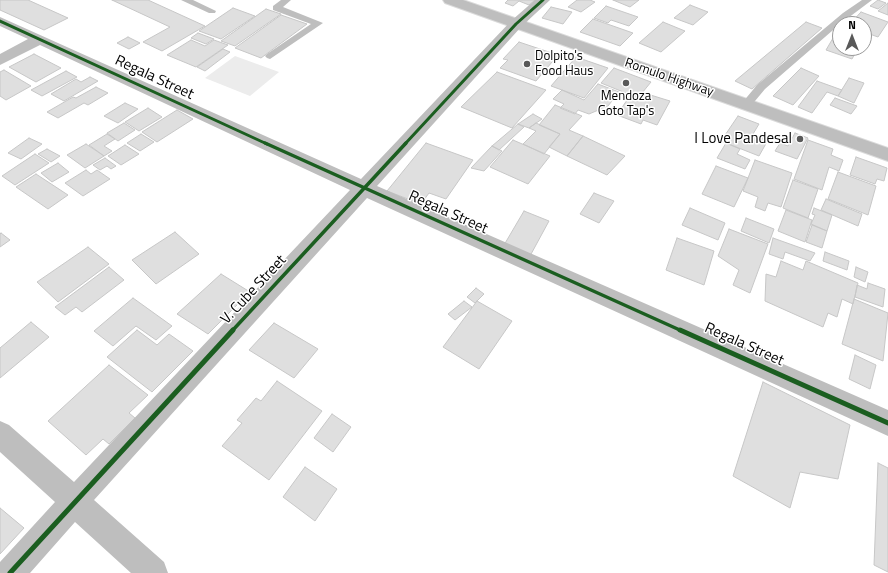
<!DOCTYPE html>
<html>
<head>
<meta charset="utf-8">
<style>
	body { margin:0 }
	#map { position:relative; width:888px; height:573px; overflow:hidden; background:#fff; font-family:"Titillium Web",sans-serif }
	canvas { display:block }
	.north { position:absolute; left:832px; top:16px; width:40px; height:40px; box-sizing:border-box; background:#fff; border:1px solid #999; border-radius:50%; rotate:0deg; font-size:11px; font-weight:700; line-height:16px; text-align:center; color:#000 }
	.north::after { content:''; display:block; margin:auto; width:14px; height:18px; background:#595959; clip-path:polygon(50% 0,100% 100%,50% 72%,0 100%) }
</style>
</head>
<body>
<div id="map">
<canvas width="888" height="573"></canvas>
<div class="north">N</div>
</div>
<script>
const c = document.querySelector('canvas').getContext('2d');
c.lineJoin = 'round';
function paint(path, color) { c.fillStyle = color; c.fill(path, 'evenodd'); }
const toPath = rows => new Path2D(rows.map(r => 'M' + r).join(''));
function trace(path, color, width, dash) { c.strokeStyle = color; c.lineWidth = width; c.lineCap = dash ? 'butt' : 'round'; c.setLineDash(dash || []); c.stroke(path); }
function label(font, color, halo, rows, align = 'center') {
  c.font = font + ' "Titillium Web",sans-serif'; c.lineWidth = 3; c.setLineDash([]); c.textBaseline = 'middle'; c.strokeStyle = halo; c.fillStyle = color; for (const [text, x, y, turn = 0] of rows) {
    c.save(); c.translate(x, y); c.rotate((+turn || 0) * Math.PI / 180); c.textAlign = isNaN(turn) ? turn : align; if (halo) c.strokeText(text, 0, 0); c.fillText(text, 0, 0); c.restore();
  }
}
const green = toPath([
	[235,56,279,72,250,96,205,78]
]);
const building = toPath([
	[0,0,28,0,68,18,44,30,0,10,0,0],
	[112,0,148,0,205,26,162,51,143,42,170,27,112,0],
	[508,0,535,0,529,5,519,1,513,6,505,3,508,0],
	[577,0,590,0,595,2,581,12,568,7,577,0],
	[613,0,639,0,630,7,613,0],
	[878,0,886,3,878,9,870,6,878,0],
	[888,3,888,15,878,11,888,3],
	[690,5,708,12,693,25,674,18,690,5],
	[606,6,638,17,629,26,611,20,608,23,594,18,606,6],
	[551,7,572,12,563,24,542,18,551,7],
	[233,8,255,16,221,39,199,31,233,8],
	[266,9,281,14,235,46,221,41,266,9],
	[861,12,888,22,878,37,864,32,864,24,850,24,861,12],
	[281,15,307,24,261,58,235,48,281,15],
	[593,19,633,33,620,46,580,32,593,19],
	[663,22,685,31,661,52,639,43,663,22],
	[806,22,822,28,752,89,735,81,806,22],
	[198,33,214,39,206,44,191,38,198,33],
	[836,33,840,35,840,48,858,48,852,59,826,50,836,33],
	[128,37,140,43,129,49,117,43,128,37],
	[191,40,205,46,214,40,228,45,196,67,167,55,191,40],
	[519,42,558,55,536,81,500,68,508,60,503,59,519,42],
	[223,49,230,52,205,71,197,67,223,49],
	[34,54,61,68,36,82,9,67,34,54],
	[576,57,608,68,584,98,551,86,576,57],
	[614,68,651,82,638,98,601,83,614,68],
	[801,68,819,76,793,105,773,96,801,68],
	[4,70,31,86,6,100,0,96,0,72,4,70],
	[66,71,77,77,42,96,31,90,66,71],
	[497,72,546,90,512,128,461,107,497,72],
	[90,77,98,81,64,101,51,94,76,79,81,82,90,77],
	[849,78,864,83,854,103,838,96,849,78],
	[817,81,842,90,838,96,827,92,812,113,798,107,817,81],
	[598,84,619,92,608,106,589,114,578,110,575,114,560,108,564,104,553,99,562,90,584,100,598,84],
	[96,87,108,93,88,105,84,103,58,118,47,112,73,97,76,98,96,87],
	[644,93,670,101,657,125,643,120,641,124,617,115,629,97,640,100,644,93],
	[835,98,857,106,851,114,830,105,835,98],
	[125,103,138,109,118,123,104,116,125,103],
	[555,105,582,116,569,130,583,136,567,156,549,147,560,134,539,125,555,105],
	[148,108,162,117,139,131,125,122,148,108],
	[177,110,193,119,157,142,142,132,177,110],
	[533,114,542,119,529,128,518,124,533,114],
	[738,116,759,124,753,134,768,140,759,156,721,141,738,116],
	[124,123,135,130,118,141,107,133,124,123],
	[536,123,560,134,544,154,523,144,536,131,529,128,536,123],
	[518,124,524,127,499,150,492,146,518,124],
	[795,133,808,138,797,159,775,151,780,143,788,146,795,133],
	[107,134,115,139,104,146,112,151,104,156,89,145,107,134],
	[141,134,154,142,140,151,127,143,141,134],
	[583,136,625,156,607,175,567,156,583,136],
	[29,138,42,144,21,159,8,153,29,138],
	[513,140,550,156,528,184,490,167,513,140],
	[808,140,833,149,831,155,843,160,839,171,829,167,822,190,794,179,808,140],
	[426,143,473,160,446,199,429,193,421,204,387,191,426,143],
	[726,143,740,149,737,154,750,160,745,169,717,158,726,143],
	[86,144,104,156,85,168,67,155,86,144],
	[125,145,139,154,121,165,108,156,125,145],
	[492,146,502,151,484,171,471,168,492,146],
	[47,149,60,156,51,162,38,154,47,149],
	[35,154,49,163,15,185,2,176,35,154],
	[856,157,887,168,884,181,877,179,875,184,850,175,856,157],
	[105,158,116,166,111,169,107,166,100,170,93,165,105,158],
	[755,160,792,173,781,207,768,203,765,211,755,207,758,197,743,191,755,160],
	[58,163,69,172,52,182,41,173,58,163],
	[716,166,748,178,734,207,702,194,716,166],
	[86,170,91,174,97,170,110,179,83,196,65,183,86,170],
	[838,172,876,186,868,215,828,199,838,172],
	[36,174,68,195,48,209,16,187,36,174],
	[793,180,818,189,808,218,783,208,793,180],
	[594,193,614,201,599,223,580,214,594,193],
	[826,199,862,214,858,226,821,210,826,199],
	[690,208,725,223,718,240,682,225,690,208],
	[814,208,832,215,827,231,811,224,815,215,812,214,814,208],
	[786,210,812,220,805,242,778,231,786,210],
	[524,211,549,221,530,256,504,245,524,211],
	[746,218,774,229,769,243,741,231,746,218],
	[812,225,827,231,822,248,806,242,812,225],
	[729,229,768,244,750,293,733,285,739,270,718,256,729,229],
	[175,232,199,254,156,284,132,260,175,232],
	[1,233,10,240,0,247,0,234,1,233],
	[677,238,714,251,704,285,666,270,677,238],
	[773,238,815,253,810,261,785,252,783,259,769,254,773,238],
	[88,247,109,264,58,302,37,282,88,247],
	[825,252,849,261,847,270,823,261,825,252],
	[781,261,803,270,806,261,858,283,853,304,842,299,837,317,828,313,823,327,765,301,766,274,776,277,781,261],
	[109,267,124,280,82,312,76,307,65,315,55,307,109,267],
	[856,267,868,272,865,282,854,277,856,267],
	[221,274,250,292,208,334,177,314,221,274],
	[868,283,885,289,883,307,855,297,857,285,867,289,868,283],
	[476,288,484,294,475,303,467,297,476,288],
	[133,298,172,326,156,340,136,326,113,346,94,331,133,298],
	[854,299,888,313,883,361,842,344,854,299],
	[464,301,472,307,455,320,448,314,464,301],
	[477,301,512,321,479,369,443,347,477,301],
	[31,322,49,337,0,378,0,348,31,322],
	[274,323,318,349,294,378,249,350,274,323],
	[137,330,157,345,169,334,193,351,152,392,107,357,137,330],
	[855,355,876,365,870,389,849,379,855,355],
	[109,365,148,395,129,413,135,418,109,444,103,439,86,455,48,421,109,365],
	[277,381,322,411,269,480,222,446,242,423,237,420,256,398,261,401,277,381],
	[763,382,850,425,838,479,800,472,790,508,733,476,763,382],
	[332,414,351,427,333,452,314,438,332,414],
	[878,463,888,468,888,572,874,565,878,463],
	[305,467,337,489,315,521,283,497,305,467],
	[0,508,24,528,0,554,0,508]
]);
const service = toPath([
	[181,0,193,0,216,11,215,13,209,13,181,0],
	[281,0,291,0,283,7,323,23,270,59,267,58,265,56,267,54,311,24,273,10,273,6,281,0],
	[862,0,872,0,840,24,765,89,750,107,742,107,741,105,742,103,757,85,843,13,862,0]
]);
const minor = toPath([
	[535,0,550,0,521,27,377,186,888,410,888,436,367,198,94,500,164,562,168,573,131,573,75,522,30,573,0,573,0,562,55,502,0,452,0,421,9,425,74,482,350,190,40,45,0,65,0,54,28,39,0,26,0,17,361,179,511,21,535,0]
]);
const trunk = toPath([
	[443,0,463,0,888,148,888,161,445,3,443,0]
]);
const cyclewayFar2 = toPath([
	[0,21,267,144],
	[405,144,516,24,543,0]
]);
const cyclewayFar1 = toPath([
	[265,143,682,331],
	[232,331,406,143]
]);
const cycleway = toPath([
	[680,330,888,423],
	[10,573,233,330]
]);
const markers = [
	[527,64,4,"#595959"],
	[626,83,4,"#595959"],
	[800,139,4,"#595959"]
];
const farPoinames = [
	["Dolpito's",535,57],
	["Food Haus",535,72],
	["Mendoza",626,97,"center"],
	["Goto Tap's",626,112,"center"]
];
const farStreetnames = [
	["Romulo Highway",669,78,19]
];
const streetNames = [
	["Regala Street",154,78,25],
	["Regala Street",448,213,24],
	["V. Cube Street",254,290,-47],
	["Regala Street",744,345,24]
];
const poiNames = [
	["I Love Pandesal",792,139]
];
paint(green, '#ececec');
paint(building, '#dfdfdf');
trace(building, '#c7c7c7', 1);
trace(trunk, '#dbdbdb', 2);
paint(service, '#bebebe');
paint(minor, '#bebebe');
paint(trunk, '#bebebe');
trace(cyclewayFar2, '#1b5e20', 3);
trace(cyclewayFar1, '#1b5e20', 3.5);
trace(cycleway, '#1b5e20', 5);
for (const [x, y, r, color] of markers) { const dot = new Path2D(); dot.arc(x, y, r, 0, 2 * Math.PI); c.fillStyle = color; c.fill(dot); trace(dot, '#fff', 1.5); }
label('13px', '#000', '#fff', farPoinames, 'left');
label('13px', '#000', '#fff', farStreetnames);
label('15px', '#000', '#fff', streetNames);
label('15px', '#000', '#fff', poiNames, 'right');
</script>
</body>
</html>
